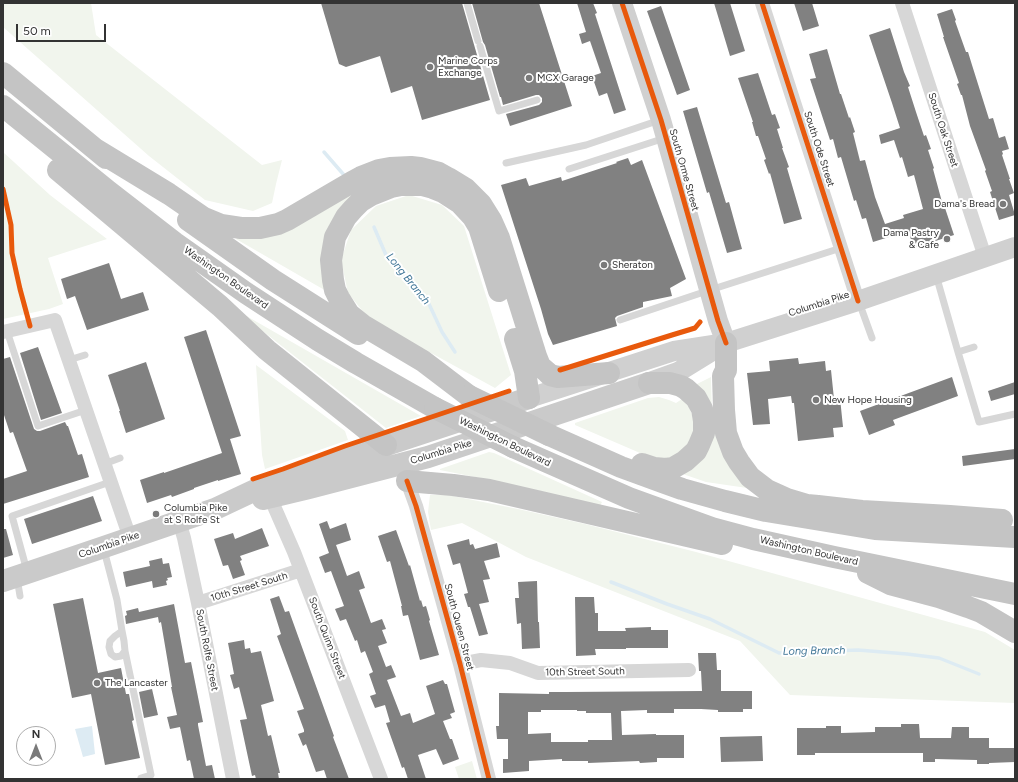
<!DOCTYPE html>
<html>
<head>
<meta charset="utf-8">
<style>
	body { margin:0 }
	#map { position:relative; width:1018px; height:782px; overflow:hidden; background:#fff; font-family:Figtree,sans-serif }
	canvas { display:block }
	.frame { position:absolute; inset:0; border:4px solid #333; pointer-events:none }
	.north { position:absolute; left:16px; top:726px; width:40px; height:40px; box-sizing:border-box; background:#fff; border:1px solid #adadad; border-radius:50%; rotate:0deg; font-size:11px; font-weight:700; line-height:16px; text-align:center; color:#333 }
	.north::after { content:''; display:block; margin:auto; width:14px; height:18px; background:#7a7a7a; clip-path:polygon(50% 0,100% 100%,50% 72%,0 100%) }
	.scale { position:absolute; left:16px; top:24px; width:90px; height:18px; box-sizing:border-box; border:2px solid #333; border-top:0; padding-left:5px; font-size:12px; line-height:14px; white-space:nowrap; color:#333; -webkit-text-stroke:3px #fff; paint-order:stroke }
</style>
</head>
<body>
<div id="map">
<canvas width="1018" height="782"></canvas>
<div class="frame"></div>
<div class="north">N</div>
<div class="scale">50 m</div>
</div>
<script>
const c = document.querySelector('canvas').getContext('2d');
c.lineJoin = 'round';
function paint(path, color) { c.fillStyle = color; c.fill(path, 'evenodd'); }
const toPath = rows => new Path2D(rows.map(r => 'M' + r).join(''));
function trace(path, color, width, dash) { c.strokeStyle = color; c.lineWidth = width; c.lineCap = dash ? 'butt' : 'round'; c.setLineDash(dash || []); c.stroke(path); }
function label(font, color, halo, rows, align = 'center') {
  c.font = font + ' Figtree,sans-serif'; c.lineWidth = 4; c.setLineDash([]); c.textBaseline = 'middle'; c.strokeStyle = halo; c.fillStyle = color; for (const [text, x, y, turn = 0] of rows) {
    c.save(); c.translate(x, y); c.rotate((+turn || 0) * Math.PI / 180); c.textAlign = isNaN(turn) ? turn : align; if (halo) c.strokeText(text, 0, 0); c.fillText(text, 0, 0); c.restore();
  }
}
const green = toPath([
	[3,3,91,3,96,35,262,165,282,160,276,184,272,203,253,211,205,200,149,156,3,27],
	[3,152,50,195,107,239,48,258,63,304,49,309,3,319],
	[367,180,351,202,328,292,236,239,239,234],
	[409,195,442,205,464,226,511,375,495,388,369,319,348,293,341,260,351,230,376,206],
	[243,314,421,416,386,428,255,325],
	[256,365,345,431,348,440,265,469,262,455],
	[711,377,712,415,695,385],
	[659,397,669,400,676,403,682,399,689,407,692,415,694,425,694,433,686,448,670,459,654,459,575,425,575,423,648,398],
	[713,428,716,437,747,488,706,482,677,472],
	[489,452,494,453,602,502,600,506,480,478,440,470,440,469],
	[430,495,448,495,518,509,585,524,696,552,985,632,1015,650,1015,703,790,695,740,641,526,557,462,523,431,530,428,512],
	[472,761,477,779,459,779,455,767]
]);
const water = toPath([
	[92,726,95,754,83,757,75,729]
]);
const stream = toPath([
	[324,152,344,175],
	[374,227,386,255,429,304,442,332,455,352],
	[611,582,667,604,710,619,779,653,858,650,907,654,939,658,979,674]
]);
const building = toPath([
	[321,3,462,3,490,100,422,120,412,86,391,93,380,56,346,67,339,64],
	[472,3,539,3,572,106,510,126,506,114,539,105,542,102,542,98,539,95,536,95,503,105,501,97,500,97,485,45,483,42],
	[577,3,593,3,597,13,595,14,626,110,614,114,607,93,599,96,592,76,601,73,590,41,582,44,579,34,586,32],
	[714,3,730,3,745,51,730,56],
	[794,3,812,3,819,26,803,31],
	[661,6,690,90,677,95,647,11],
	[952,9,956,20,955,21,966,52,968,52,972,65,989,119,993,118,999,138,1005,136,1009,149,1002,151,1003,154,1002,155,1010,179,1009,179,1014,193,1009,195,1015,215,999,220,990,192,992,191,985,171,986,170,970,126,962,95,961,95,957,84,959,83,943,37,944,37,937,14],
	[890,28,904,72,910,86,908,87,916,112,924,136,926,135,931,149,928,150,934,168,933,169,942,202,943,202,954,235,914,248,908,231,873,242,866,218,862,219,856,200,854,201,841,157,838,158,833,139,830,140,810,79,816,78,809,54,827,49,840,94,841,94,849,118,850,117,855,132,853,133,860,161,865,160,875,197,885,224,904,218,903,215,923,209,914,175,908,177,902,157,900,158,894,140,881,144,879,135,900,128,892,103,869,35],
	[758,73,772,115,775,114,780,128,777,129,783,148,782,148,789,167,787,168,802,219,784,224,770,173,769,174,764,160,766,159,758,136,756,136,752,122,753,122,738,78],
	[697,107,726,203,729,202,742,249,727,253,709,192,707,193,683,111],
	[628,158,631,165,642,160,686,279,670,288,672,296,643,302,643,307,617,316,615,318,617,326,553,345,548,334,541,309,501,185,526,178,529,186,561,177,562,181,617,163,616,162],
	[109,263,121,299,143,292,149,310,87,330,75,296,67,299,61,279],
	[206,330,241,436,230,439,241,474,218,481,218,480,194,488,194,489,172,497,171,495,147,503,140,480,164,472,164,473,222,453,184,337],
	[38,347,62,413,41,420,20,353],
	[10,357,34,429,37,431,40,431,65,422,67,426,68,426,78,455,82,454,89,477,3,504,3,479,27,471,13,432,10,433,3,412,3,359],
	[798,358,799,364,825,361,826,371,831,370,834,399,840,398,843,427,833,428,834,437,798,441,794,403,792,403,791,396,768,399,770,424,753,425,747,373,770,371,769,361],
	[146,362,165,419,126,433,119,411,120,411,108,375],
	[952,377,958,396,893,420,895,425,869,435,860,411],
	[1015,382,1015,394,991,401,988,391],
	[1015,449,1015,459,963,466,962,456],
	[93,496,102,521,32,544,24,519],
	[327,521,330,529,346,523,351,540,336,545,347,576,359,571,365,588,359,590,371,623,382,619,386,629,382,630,387,643,378,646,386,667,391,665,396,677,387,680,401,716,410,713,413,723,435,714,426,686,443,680,445,684,447,684,455,712,450,714,452,718,443,721,450,739,452,739,459,759,443,765,436,749,418,755,426,779,408,779,404,767,402,768,386,723,390,722,385,705,375,708,370,696,376,694,369,674,373,672,365,651,361,653,357,640,355,641,346,619,340,621,335,609,344,606,331,571,325,573,319,557,329,553,319,524],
	[262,528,269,546,240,556,242,560,240,561,245,575,233,579,228,565,223,566,214,539,233,533,235,539],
	[3,529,6,529,13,555,3,558],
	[396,530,409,566,410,565,420,601,421,600,423,607,426,606,430,620,429,621,439,655,420,660,408,615,403,616,401,606,402,606,390,561,387,562,378,536],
	[469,539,470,545,473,544,475,549,497,543,500,557,484,561,490,579,483,580,489,602,479,604,488,634,479,636,470,607,468,607,464,594,468,593,460,563,453,565,447,545],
	[162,558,163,564,169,563,172,577,167,578,168,580,166,581,167,585,153,588,152,581,126,587,123,572,150,566,149,561],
	[537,581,538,622,539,622,540,648,522,649,521,623,517,624,515,598,519,598,518,582],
	[279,596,285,612,289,611,334,736,333,737,349,779,327,779,324,770,316,772,306,744,303,746,298,734,304,732,304,730,297,711,304,709,277,636,281,634,270,599],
	[575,597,594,597,595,613,598,613,598,631,626,631,625,628,651,627,651,630,668,630,668,648,626,648,626,649,595,649,596,655,576,656],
	[83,598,98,673,121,668,126,694,129,694,134,720,132,721,140,758,105,765,91,694,72,698,53,604],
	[174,604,185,663,191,662,203,722,198,723,198,725,206,766,212,765,215,779,194,779,190,760,187,761,180,727,170,729,167,717,177,715,171,687,172,687,161,622,159,623,158,617,126,624,125,616,127,615,126,611,138,608,139,612],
	[244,640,245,649,250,648,251,653,261,651,274,701,261,705,268,736,271,735,280,773,278,773,279,779,256,779,255,775,252,776,240,720,247,719,239,687,234,689,230,675,234,674,228,643],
	[698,653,716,653,717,670,721,670,721,691,752,691,752,709,743,709,743,712,718,712,718,710,701,709,674,709,674,713,647,713,647,710,621,711,622,735,656,734,656,735,684,735,684,758,657,758,657,762,640,763,639,761,588,763,588,761,562,761,562,759,529,761,529,771,503,773,503,759,508,759,508,739,497,739,496,726,499,726,499,693,549,694,549,692,566,692,702,691,701,671,699,671],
	[541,710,577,710,577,711,586,711,586,713,611,713,612,740,588,740,588,742,551,742,551,733,528,734,528,712,541,712],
	[152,689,158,715,144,718,139,692],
	[901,724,919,724,920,738,951,738,952,727,969,727,969,738,989,738,989,748,1015,748,1015,762,989,763,989,764,977,764,977,760,935,759,935,762,923,762,923,753,815,753,815,755,797,755,797,728,826,728,826,726,841,726,841,733,875,732,875,727,901,727],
	[762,736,763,761,721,762,720,737]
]);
const lane = toPath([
	[467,3,478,41],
	[480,46,499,111,537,100],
	[506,163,586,145,660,120],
	[569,169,665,138],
	[936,275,958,352,979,422,1015,414],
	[859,302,872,338],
	[620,320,710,290,841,248],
	[7,331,38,426,86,410],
	[958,352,974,347],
	[69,360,85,355],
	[104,464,120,458],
	[104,550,117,600,122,631,124,641,125,651,121,656,115,657,111,654,109,647,110,641,115,636,122,631],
	[27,571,12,516,110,482],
	[17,578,20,596],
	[125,651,151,775,141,778]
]);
const street = toPath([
	[762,3,858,301],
	[902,3,985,257],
	[3,332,55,320,130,538],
	[407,481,416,506,460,664,489,779],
	[270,497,294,552,381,779],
	[179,521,184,538,198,603,233,779],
	[198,603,301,570],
	[460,664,481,660,510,663,538,673,689,670]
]);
const secondary = toPath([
	[622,3,661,120,718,321,726,343],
	[650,382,678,372,717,348],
	[529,398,674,351,726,343,858,301,1015,247]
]);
const primary = toPath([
	[263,499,309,488,428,457,649,383],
	[3,581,104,547,215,509,266,485,295,475,529,398]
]);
const highway = toPath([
	[3,73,106,158],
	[3,106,108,191,175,243,246,293,318,340,356,363,435,408],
	[95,149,169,194,204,218,221,225,241,228,260,228,278,224,287,220,352,182,361,177,379,170,390,168,411,167,420,168,439,173,448,178,466,189,481,204,491,220,499,238,536,356,540,366,547,372,550,375,558,377,609,373],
	[58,170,220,306,267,350,386,445],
	[188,220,273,280,358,334],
	[515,339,525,371,529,398],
	[726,343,726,370,723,376,724,410,726,433,733,452,739,462,750,477,767,490,787,499,807,505,818,506,862,511,950,516,1002,520],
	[469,396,423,361,364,326,349,314,339,298,335,290,333,280,331,260,335,237,346,217,353,209,361,201,371,195,391,187,401,185,422,185,433,188,443,192,460,203,473,217,479,227,499,291],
	[549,435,621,467,662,482,682,489,725,501,766,511,875,529,1015,537],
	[513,447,629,498,712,528,753,539,834,557,1015,594],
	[642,464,654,468,666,469,673,468,685,461,696,451,699,445,704,433,704,421,702,409,696,398,686,389,681,386,670,383,649,383],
	[407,481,453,485,489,490,722,544],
	[868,573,890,584,939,597,968,607,981,612,1015,632]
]);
const highwayBridge = toPath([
	[469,396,549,435],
	[435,408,513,447]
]);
const cycleway = toPath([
	[622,3,661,120,718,321,726,343],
	[762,3,858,301],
	[3,189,11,225,12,253,20,289,30,326],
	[560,370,672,335,695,328,700,322],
	[253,479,283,469,345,446,509,391],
	[407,481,416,506,460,664,489,779]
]);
const markers = [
	[430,67,4,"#7a7a7a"],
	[529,78,4,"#7a7a7a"],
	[1003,204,4,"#7a7a7a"],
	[947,239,4,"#7a7a7a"],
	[604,265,4,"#7a7a7a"],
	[816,400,4,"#7a7a7a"],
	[156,514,4,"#7a7a7a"],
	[97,683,4,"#7a7a7a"]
];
const poiNames = [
	["Marine Corps",438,61],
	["Exchange",438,73],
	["MCX Garage",537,78],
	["Dama's Bread",995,204,"right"],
	["Dama Pastry",939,233,"right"],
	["& Cafe",939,245,"right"],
	["Sheraton",612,265],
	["New Hope Housing",824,400],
	["Columbia Pike",164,508],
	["at S Rolfe St",164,520],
	["The Lancaster",105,683]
];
const streetNames = [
	["South Oak Street",943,130,72],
	["South Ode Street",819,149,72],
	["South Orme Street",684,170,74],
	["Washington Boulevard",226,278,35],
	["Columbia Pike",819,304,-18],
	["Washington Boulevard",505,442,26],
	["Columbia Pike",441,452,-17],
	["Columbia Pike",109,545,-19],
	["Washington Boulevard",809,551,13],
	["10th Street South",249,587,-17],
	["South Queen Street",459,627,75],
	["South Quinn Street",327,638,69],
	["South Rolfe Street",207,650,79],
	["10th Street South",585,672,-1]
];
const waterNames = [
	["Long Branch",408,279,51],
	["Long Branch",814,651,-1]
];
paint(green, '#f1f5ed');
paint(water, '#ddebf3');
trace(stream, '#ddebf3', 3.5);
paint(building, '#818181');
trace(lane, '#d7d7d7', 7);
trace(street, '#d7d7d7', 14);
trace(secondary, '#d0d0d0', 20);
trace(primary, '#cacaca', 22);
trace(highway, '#c4c4c4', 22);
trace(highwayBridge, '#c4c4c4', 22);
trace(cycleway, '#e8590c', 5);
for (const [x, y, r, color] of markers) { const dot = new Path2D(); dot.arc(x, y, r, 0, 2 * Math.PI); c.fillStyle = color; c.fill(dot); trace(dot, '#fff', 1.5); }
label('10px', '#333', '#fff', poiNames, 'left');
label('10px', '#333', '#fff', streetNames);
label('italic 11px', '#3f7597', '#fff', waterNames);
</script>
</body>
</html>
